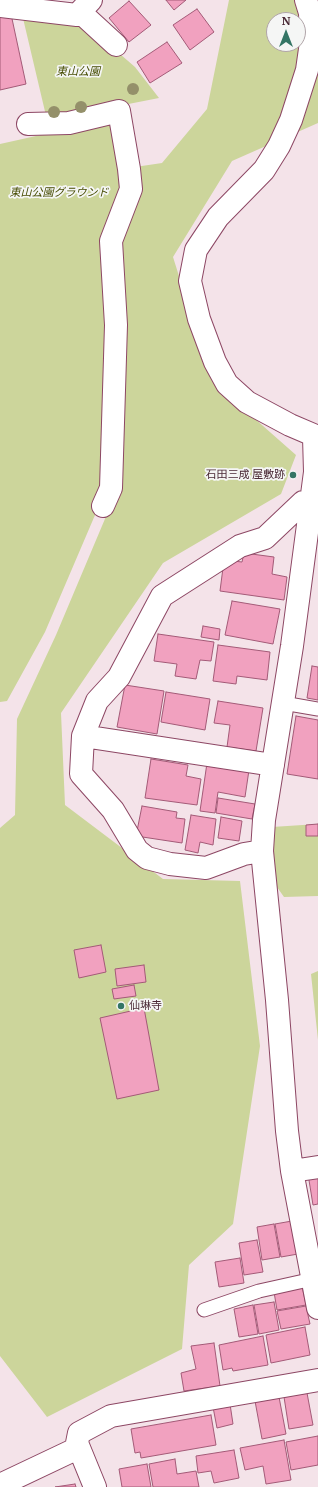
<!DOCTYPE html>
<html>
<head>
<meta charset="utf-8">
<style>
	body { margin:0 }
	#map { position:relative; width:318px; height:1487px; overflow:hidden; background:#f4e3e9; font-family:Merriweather,serif }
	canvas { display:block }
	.north { position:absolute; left:266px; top:12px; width:40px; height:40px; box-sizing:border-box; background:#f5f6f5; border:1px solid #b0a4a8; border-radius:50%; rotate:0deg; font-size:11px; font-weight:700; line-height:16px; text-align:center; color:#492935 }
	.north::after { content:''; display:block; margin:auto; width:14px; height:18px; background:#347565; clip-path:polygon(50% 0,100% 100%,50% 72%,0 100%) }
</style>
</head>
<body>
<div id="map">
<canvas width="318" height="1487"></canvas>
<div class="north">N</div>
</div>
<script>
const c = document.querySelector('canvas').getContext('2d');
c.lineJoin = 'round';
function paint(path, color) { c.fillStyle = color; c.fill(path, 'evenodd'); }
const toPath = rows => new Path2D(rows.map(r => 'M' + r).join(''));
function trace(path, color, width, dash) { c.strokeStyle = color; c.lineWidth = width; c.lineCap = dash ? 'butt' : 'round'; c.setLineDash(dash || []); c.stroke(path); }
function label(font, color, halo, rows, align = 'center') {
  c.font = font + ' Merriweather,"Noto Sans JP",serif'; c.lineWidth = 3.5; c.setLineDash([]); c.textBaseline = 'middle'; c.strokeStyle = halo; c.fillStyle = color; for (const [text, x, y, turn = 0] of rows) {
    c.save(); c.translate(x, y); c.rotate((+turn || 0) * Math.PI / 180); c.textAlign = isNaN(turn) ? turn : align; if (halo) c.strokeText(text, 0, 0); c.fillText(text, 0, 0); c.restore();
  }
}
const green = toPath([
	[229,0,318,0,318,123,232,161,173,257,212,381,296,455,281,494,163,563,61,713,65,805,163,879,240,881,260,1046,233,1224,189,1265,182,1349,47,1417,0,1356,0,828,15,815,17,719,56,635,118,488,116,242,135,167,162,163,207,109],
	[274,20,298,20,298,44,274,44],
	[22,14,83,22,135,67,159,98,47,120],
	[117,118,124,167,107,487,45,632,7,701,0,702,0,144],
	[318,824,318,896,284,897,272,880,272,827],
	[318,971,318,1040,311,974]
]);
const building = toPath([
	[166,0,186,0,174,10,166,0],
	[129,1,151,25,129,42,109,18,129,1],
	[197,9,214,32,190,50,173,25,197,9],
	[11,14,26,84,0,90,0,16,11,14],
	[167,42,182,63,150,83,137,62,167,42],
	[244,553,274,557,272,574,287,577,284,600,220,591,224,560,242,562,244,553],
	[232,601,280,609,273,644,225,635,232,601],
	[203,626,220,629,219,640,201,637,203,626],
	[158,634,214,642,211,661,200,660,196,679,175,676,177,664,154,661,158,634],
	[218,645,270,652,267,680,237,676,236,684,213,681,218,645],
	[312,666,318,667,318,700,307,698,312,666],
	[125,685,164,691,157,734,117,727,125,685],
	[166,692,210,699,205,730,161,722,166,692],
	[218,701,263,708,256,751,227,747,230,725,214,723,218,701],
	[296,716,318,720,318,779,287,774,296,716],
	[151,759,188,765,186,776,201,779,197,805,145,798,151,759],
	[207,763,249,770,245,797,218,792,215,813,200,811,207,763],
	[218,798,255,804,252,819,216,813,218,798],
	[142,806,177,812,176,818,185,819,182,843,136,836,142,806],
	[191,815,216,819,213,845,200,842,198,853,185,850,191,815],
	[221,817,242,821,239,841,218,838,221,817],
	[318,824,318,836,306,836,306,825,318,824],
	[101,945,106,972,79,978,74,950,101,945],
	[144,965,146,982,117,986,115,969,144,965],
	[134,985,136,996,114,999,112,989,134,985],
	[144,1008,159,1090,117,1099,100,1018,144,1008],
	[318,1173,318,1204,313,1205,308,1174,318,1173],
	[292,1221,298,1254,281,1257,275,1224,292,1221],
	[274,1224,280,1257,262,1260,257,1227,274,1224],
	[257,1240,263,1272,244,1275,239,1243,257,1240],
	[240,1258,244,1283,219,1287,215,1262,240,1258],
	[302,1286,306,1305,277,1310,274,1292,302,1286],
	[274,1302,279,1330,259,1334,254,1305,274,1302],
	[253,1305,258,1334,239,1337,234,1309,253,1305],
	[306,1306,310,1324,281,1329,277,1311,306,1306],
	[305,1327,310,1355,271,1363,266,1335,305,1327],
	[263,1336,268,1365,233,1371,232,1368,223,1370,219,1345,263,1336],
	[214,1343,220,1386,184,1391,181,1373,196,1369,191,1346,214,1343],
	[307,1393,313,1425,289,1429,284,1397,307,1393],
	[279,1397,286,1434,262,1439,255,1401,279,1397],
	[230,1404,233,1424,217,1428,213,1407,230,1404],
	[211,1415,216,1445,141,1458,140,1452,135,1453,131,1429,211,1415],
	[318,1436,318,1465,291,1470,286,1442,318,1436],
	[284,1440,291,1480,266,1484,263,1466,245,1470,240,1448,284,1440],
	[234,1450,239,1478,214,1483,211,1471,198,1473,196,1456,234,1450],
	[175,1459,177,1474,196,1471,199,1487,153,1487,149,1464,175,1459],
	[147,1464,151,1487,122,1487,119,1469,147,1464],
	[75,1484,76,1487,55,1487,75,1484]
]);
const lane = toPath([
	[283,703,318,709],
	[204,1310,259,1291,313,1279]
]);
const street = toPath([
	[306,0,310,13,311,42,307,70,291,120,279,146,264,170,218,217,196,250,190,281,199,319,215,362,227,384,247,402,290,425,318,437],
	[0,6,77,15,91,0],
	[80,12,116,45],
	[28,124,69,123,119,111,129,169,131,189,111,241,116,325,111,488,103,506],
	[314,437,315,472,292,646,264,820,262,851,277,1000,287,1131,292,1171,318,1308],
	[83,736,273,765],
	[262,851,244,854,206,868,170,864,147,858,137,850,113,810,81,774,83,736,97,701,119,677,162,596,240,546,265,538,303,502,311,502],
	[292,1171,318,1167],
	[0,1485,78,1448],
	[95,1487,77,1443,79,1433,111,1416,318,1380]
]);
const trees = [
	[133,89],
	[81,107],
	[54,112]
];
const markers = [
	[293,475,4,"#347565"],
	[121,1006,4,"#347565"]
];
const parkNames = [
	["東山公園",78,72],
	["東山公園グラウンド",59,193]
];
const poiNames = [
	["石田三成 屋敷跡",285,475],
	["仙琳寺",129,1006,"left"]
];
paint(green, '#ccd59b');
paint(building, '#f1a1bf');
trace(building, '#a35a77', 1);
trace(lane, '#8d4764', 15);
trace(street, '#8d4764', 24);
trace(lane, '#fff', 13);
trace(street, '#fff', 22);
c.fillStyle = '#94906a';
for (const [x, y] of trees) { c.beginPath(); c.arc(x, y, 6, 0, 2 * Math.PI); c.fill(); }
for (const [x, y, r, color] of markers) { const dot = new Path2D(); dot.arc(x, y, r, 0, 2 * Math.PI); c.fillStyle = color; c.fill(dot); trace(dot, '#f5f6f5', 1.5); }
label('italic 11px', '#464c02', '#f5f6f5', parkNames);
label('11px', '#492935', '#f5f6f5', poiNames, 'right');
</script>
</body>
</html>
